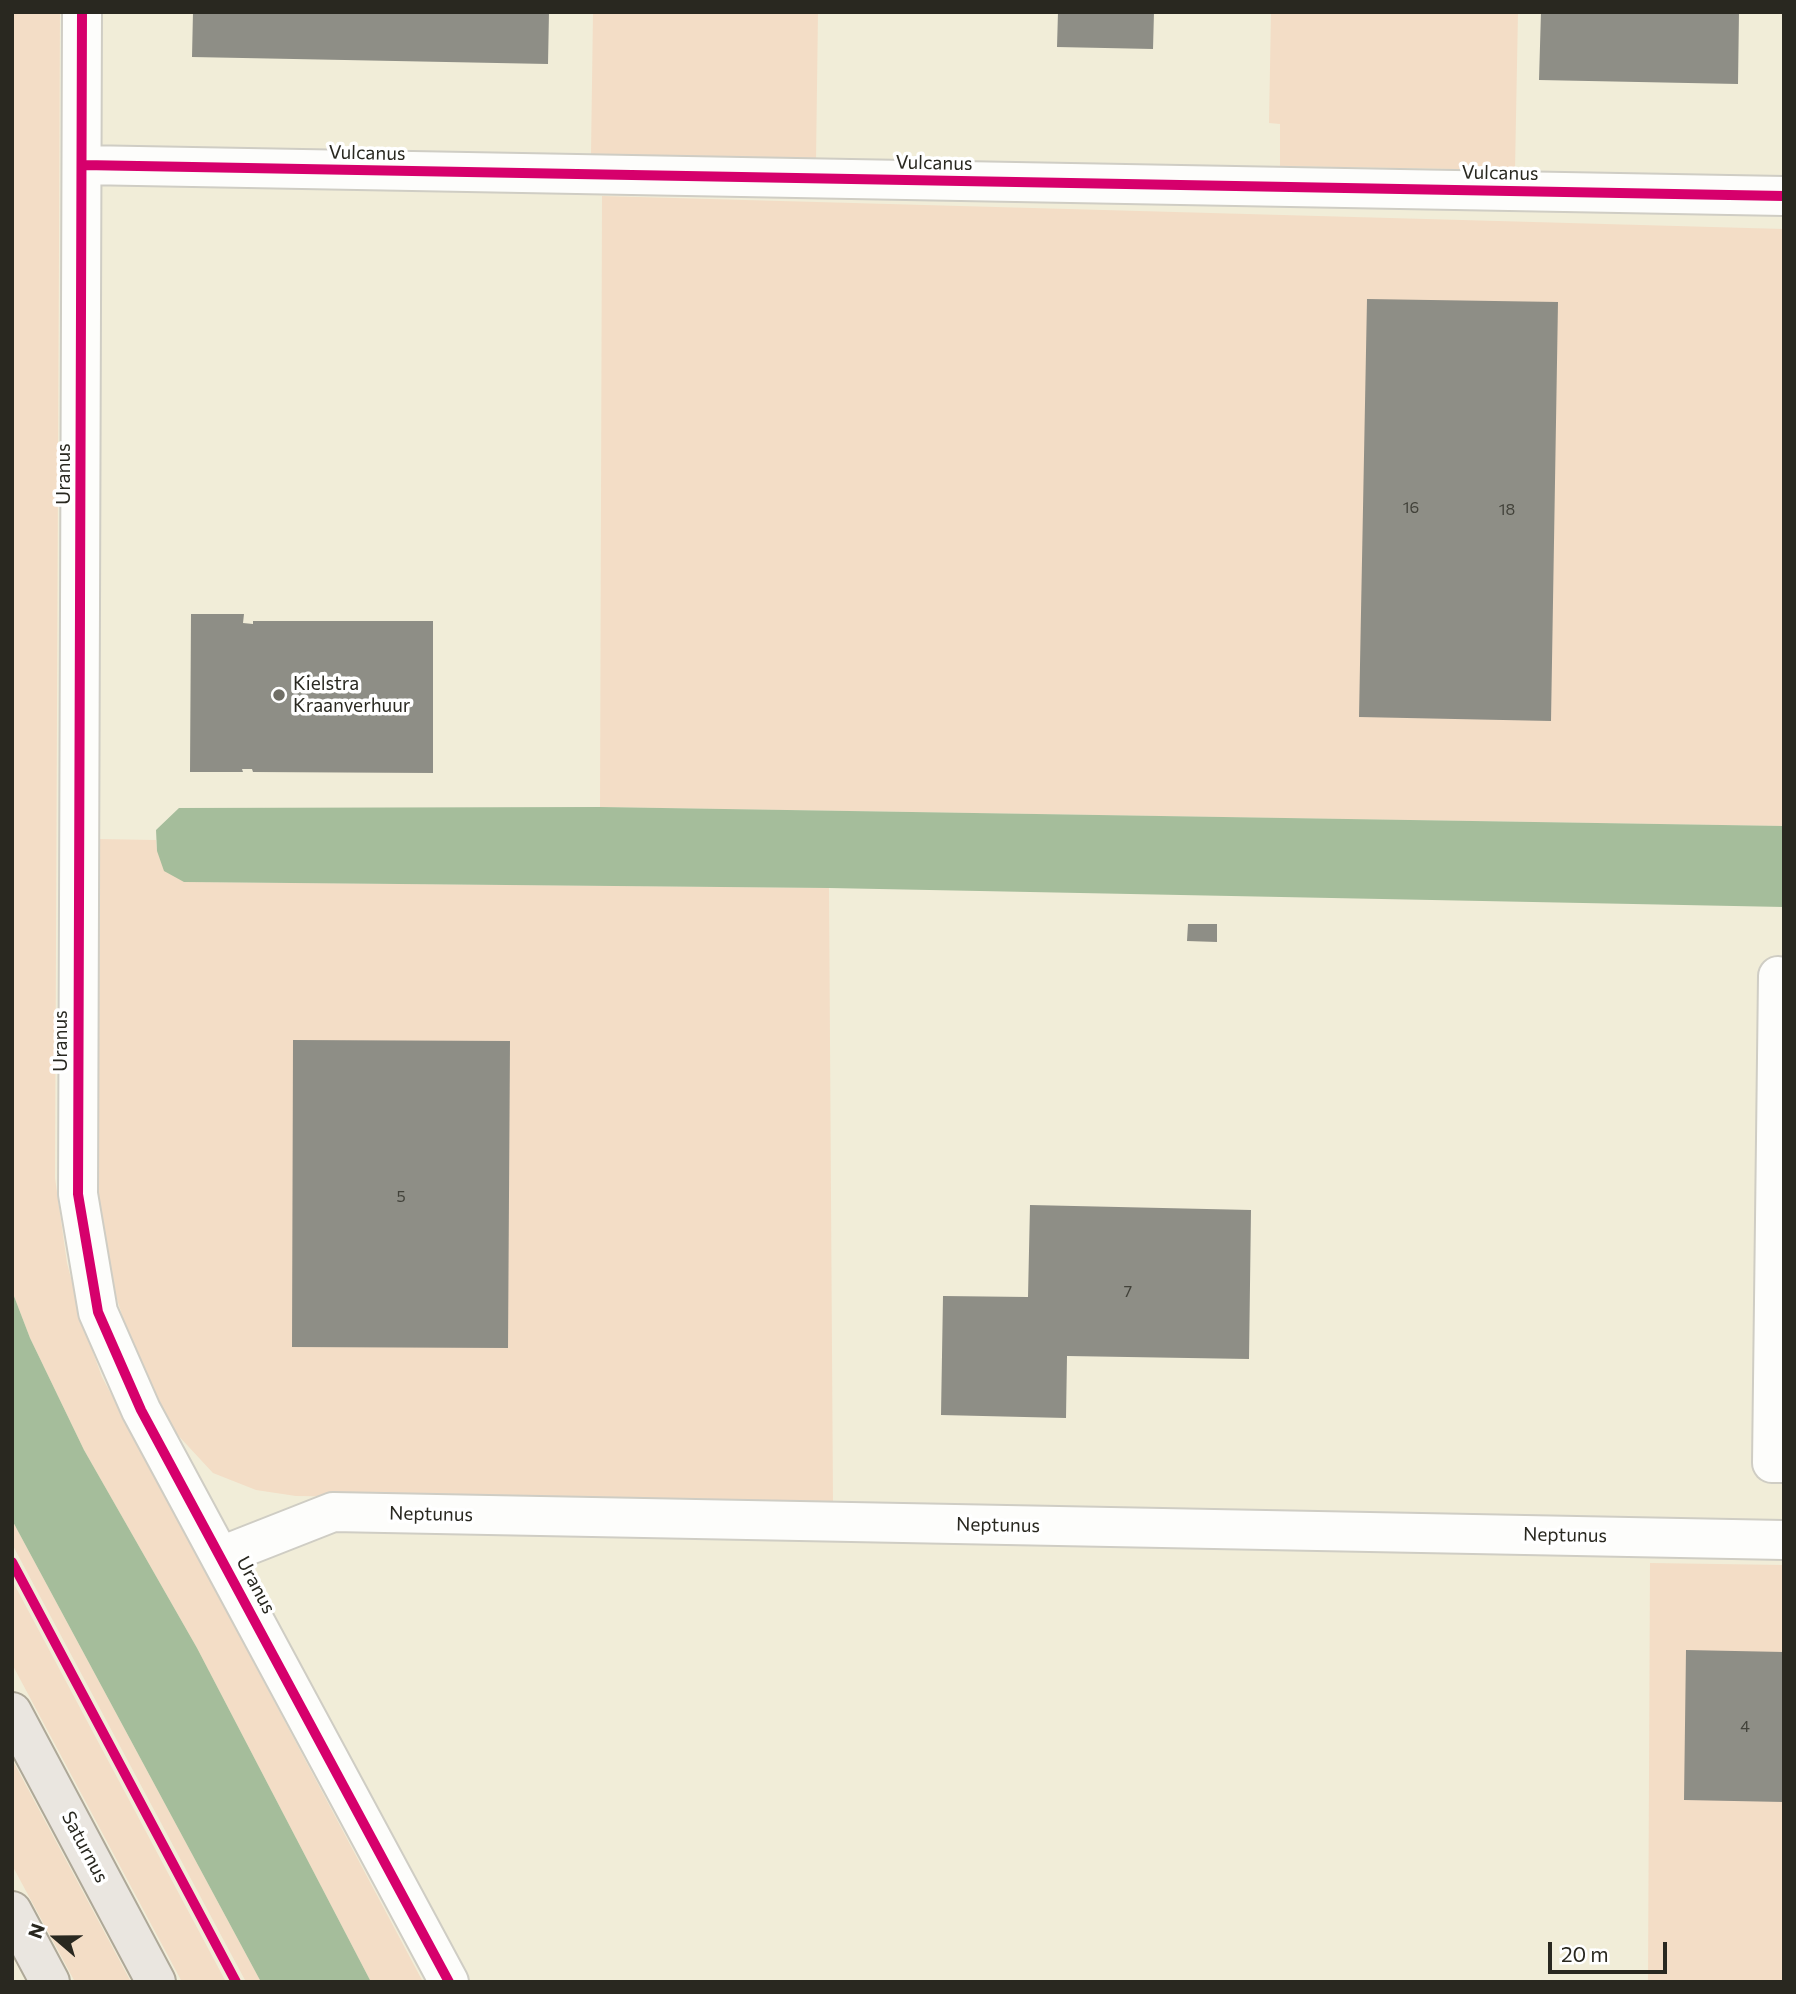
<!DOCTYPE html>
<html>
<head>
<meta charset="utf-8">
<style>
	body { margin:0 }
	#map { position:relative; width:1796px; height:1994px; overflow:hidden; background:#f1efe4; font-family:Commissioner,sans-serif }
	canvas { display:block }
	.frame { position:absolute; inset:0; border:14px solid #292820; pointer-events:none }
	.north { position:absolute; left:21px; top:1903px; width:70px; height:70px; -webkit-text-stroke:5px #fff; paint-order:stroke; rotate:290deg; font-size:19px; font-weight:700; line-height:28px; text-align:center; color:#292820 }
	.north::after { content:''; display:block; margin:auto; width:24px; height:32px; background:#292820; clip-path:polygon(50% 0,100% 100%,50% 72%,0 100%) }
	.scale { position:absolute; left:1548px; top:1942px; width:119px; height:32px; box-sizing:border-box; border:4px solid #292820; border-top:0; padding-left:9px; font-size:21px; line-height:24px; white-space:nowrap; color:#292820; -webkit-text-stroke:5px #fff; paint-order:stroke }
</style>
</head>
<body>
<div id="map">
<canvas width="1796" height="1994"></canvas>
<div class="frame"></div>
<div class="north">N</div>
<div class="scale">20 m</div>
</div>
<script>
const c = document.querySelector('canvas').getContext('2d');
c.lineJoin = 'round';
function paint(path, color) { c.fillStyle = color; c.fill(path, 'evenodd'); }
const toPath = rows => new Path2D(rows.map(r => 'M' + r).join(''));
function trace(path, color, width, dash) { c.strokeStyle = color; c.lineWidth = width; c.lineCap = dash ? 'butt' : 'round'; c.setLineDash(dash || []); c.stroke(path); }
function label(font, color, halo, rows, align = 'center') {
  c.font = font + ' Commissioner,sans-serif'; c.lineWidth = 7; c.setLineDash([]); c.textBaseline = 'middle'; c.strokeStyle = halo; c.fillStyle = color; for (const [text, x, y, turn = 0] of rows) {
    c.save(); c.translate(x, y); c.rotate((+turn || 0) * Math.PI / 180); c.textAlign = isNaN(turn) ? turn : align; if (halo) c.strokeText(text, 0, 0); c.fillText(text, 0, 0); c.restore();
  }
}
const built = toPath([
	[12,12,1784,12,1784,1982,12,1982]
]);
const green = toPath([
	[12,12,60,12,55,1178,67,1263,84,1328,102,1377,423,1982,371,1982,197,1648,84,1450,30,1338,12,1291],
	[593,12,818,12,816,161,591,154],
	[1271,12,1518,12,1515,170,1280,166,1280,124,1269,123],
	[602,196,1784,229,1784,826,600,807],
	[98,839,156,840,157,851,184,882,829,888,833,1504,296,1496,256,1490,213,1473,175,1432,138,1366,111,1280,97,1183],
	[12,1520,261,1982,246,1982,12,1544],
	[1650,1563,1784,1565,1784,1982,1648,1982],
	[12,1580,226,1982,182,1982,12,1664],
	[12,1759,131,1982,75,1982,12,1865]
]);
const water = toPath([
	[600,807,1784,826,1784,907,829,888,184,882,164,871,157,851,156,830,179,808],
	[12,1291,30,1338,84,1450,197,1648,371,1982,261,1982,12,1520]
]);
const building = toPath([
	[193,12,549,12,548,64,192,57],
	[1058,12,1154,12,1153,49,1057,47],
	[1541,12,1739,12,1738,84,1539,80],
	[1367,299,1558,302,1551,721,1359,717],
	[191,614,244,614,243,623,253,624,253,621,433,621,433,773,253,772,252,769,242,769,243,772,190,772],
	[1188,924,1217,924,1217,942,1187,941],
	[293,1040,510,1041,508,1348,292,1347],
	[1030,1205,1251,1210,1249,1359,1067,1356,1066,1418,941,1415,943,1296,1028,1297],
	[1686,1650,1784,1652,1784,1802,1684,1800]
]);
const minor = toPath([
	[82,12,78,1194,98,1312,141,1410,449,1982],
	[83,165,1784,196],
	[1778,976,1772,1463,1784,1463],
	[221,1556,333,1512,1784,1540]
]);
const major = toPath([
	[12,1712,156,1982],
	[12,1911,50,1982]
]);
const cycleway = toPath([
	[82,12,78,1194,98,1312,141,1410,449,1982],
	[83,165,1784,196],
	[12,1562,236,1982]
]);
const markers = [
	[279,695,7,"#6f6e65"]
];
const numberNames = [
	["16",1411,508],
	["18",1507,510],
	["5",401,1197],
	["7",1128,1292],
	["4",1745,1727]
];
const streetNames = [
	["Vulcanus",367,153,1],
	["Vulcanus",934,163,1],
	["Vulcanus",1500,173,1],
	["Uranus",64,474,-90],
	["Uranus",61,1041,-90],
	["Neptunus",431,1514,1],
	["Neptunus",998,1525,1],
	["Neptunus",1565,1535,1],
	["Uranus",256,1585,62],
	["Saturnus",85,1847,62]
];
const poiNames = [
	["Kielstra",293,684],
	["Kraanverhuur",293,706]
];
paint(built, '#f1edd8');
paint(green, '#f3ddc6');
paint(water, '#a5bd9b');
paint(building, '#8e8e86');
trace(minor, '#cfcdc4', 42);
trace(major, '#aea898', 42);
trace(minor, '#fdfdfb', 38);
trace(major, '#eae6e0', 38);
trace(cycleway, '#d6006c', 10);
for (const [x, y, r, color] of markers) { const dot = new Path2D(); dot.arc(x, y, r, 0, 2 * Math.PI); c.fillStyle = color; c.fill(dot); trace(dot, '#fff', 2.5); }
label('16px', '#42423a', null, numberNames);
label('19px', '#292820', '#fff', streetNames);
label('19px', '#292820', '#fff', poiNames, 'left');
</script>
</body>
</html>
